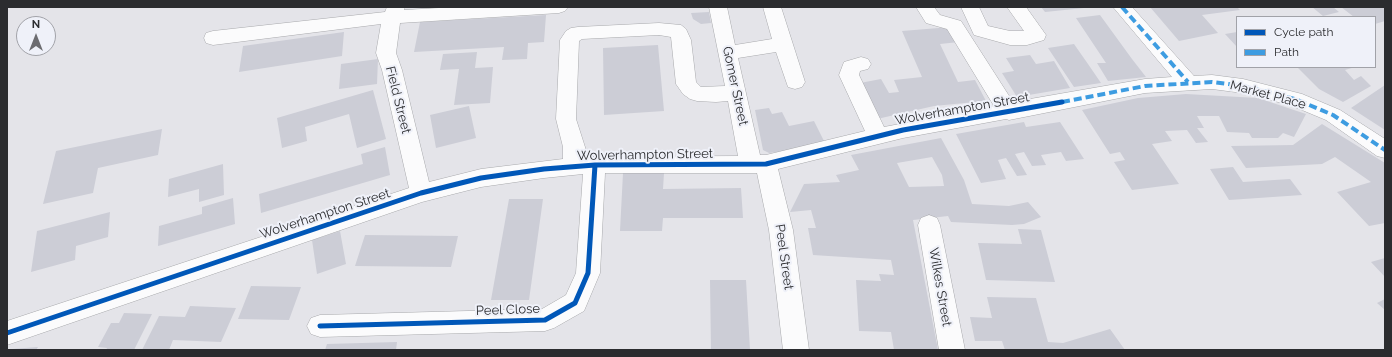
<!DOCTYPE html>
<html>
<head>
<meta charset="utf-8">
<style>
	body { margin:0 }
	#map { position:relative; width:1392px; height:357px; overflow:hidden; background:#e4e4e9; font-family:Raleway,sans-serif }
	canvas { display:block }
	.frame { position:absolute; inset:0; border:8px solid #2b2c2f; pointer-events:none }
	.legend { position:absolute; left:1236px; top:16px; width:140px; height:52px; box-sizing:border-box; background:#eff1f9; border:1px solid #a1a2a8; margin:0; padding:5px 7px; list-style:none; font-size:12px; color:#2b2c2f }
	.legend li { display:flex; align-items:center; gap:8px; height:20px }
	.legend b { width:20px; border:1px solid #a1a2a8 }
	.north { position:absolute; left:16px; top:16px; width:40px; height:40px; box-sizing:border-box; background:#eff1f9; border:1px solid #a1a2a8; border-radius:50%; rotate:0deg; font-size:11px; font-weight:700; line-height:16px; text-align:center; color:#2b2c2f }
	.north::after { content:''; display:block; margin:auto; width:14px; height:18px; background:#6c6c70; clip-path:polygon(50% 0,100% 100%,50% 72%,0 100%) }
</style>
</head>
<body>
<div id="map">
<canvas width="1392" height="357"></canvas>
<div class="frame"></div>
<ul class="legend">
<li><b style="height:5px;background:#0057b8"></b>Cycle path</li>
<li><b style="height:5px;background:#3d9ce1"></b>Path</li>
</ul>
<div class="north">N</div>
</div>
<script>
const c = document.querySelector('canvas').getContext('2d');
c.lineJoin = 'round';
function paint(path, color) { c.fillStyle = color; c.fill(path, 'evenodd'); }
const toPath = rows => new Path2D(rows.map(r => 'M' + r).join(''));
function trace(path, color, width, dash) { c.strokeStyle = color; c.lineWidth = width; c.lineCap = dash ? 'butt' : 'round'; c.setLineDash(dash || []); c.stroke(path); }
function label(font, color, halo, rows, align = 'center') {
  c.font = font + ' Raleway,sans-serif'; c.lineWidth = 4; c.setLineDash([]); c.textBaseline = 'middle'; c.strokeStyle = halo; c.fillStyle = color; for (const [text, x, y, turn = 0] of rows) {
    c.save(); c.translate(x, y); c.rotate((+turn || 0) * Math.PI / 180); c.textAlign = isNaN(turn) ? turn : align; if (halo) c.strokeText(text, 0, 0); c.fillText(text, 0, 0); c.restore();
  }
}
const building = toPath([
	[1041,7,1084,7,1084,8,1045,12],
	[1150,7,1237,7,1240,10,1202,15,1218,33,1179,41],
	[1312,7,1333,7,1339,12,1323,16],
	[1341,7,1385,7,1385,21,1375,24,1375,17,1354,17],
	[709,12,711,23,701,24,693,19,691,13],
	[546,15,544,42,528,43,527,59,502,60,504,47,414,52,420,22],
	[1100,15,1132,59,1146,77,1108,81,1097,63,1106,63,1076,18],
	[951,27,959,42,940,44,958,82,975,80,986,101,934,106,877,119,860,83,881,79,889,93,899,92,894,80,922,77,902,31],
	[344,32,342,56,239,72,243,46],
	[1237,32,1237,47,1225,34],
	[1074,44,1088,64,1101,83,1074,87,1048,48],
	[658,45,664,111,604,115,603,48],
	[477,52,475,68,493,67,490,103,454,105,459,69,440,70,443,54],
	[1030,55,1036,64,1054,61,1070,88,1017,97,1002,73,1014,71,1006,58],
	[378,59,377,84,339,89,341,64],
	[1297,67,1355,67,1345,70,1354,80,1361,76,1371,86,1343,102,1319,89],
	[1385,85,1385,130,1351,108],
	[373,90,386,139,357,148,349,114,305,127,307,141,282,148,277,118],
	[1186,94,1258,98,1306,114,1294,137,1283,133,1278,138,1252,138,1249,133,1227,132,1219,116,1197,116,1204,128,1197,128,1208,142,1196,143,1187,130,1165,131,1172,141,1152,144,1179,184,1132,190,1114,162,1125,160,1120,152,1110,154,1082,110,1138,98],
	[469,106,476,138,436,148,430,115],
	[769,108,772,114,782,112,789,126,814,121,824,141,784,151,769,153,763,150,755,110],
	[1024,122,1026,127,1060,122,1084,159,1066,161,1061,152,1041,155,1046,165,1032,166,1024,152,1015,154,1027,175,1017,176,1006,158,998,160,1006,179,981,183,956,134],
	[1322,124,1385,163,1385,223,1369,226,1337,192,1371,182,1335,157,1322,164,1246,168,1231,146,1293,145],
	[162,129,158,155,98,168,93,193,43,204,56,151],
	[941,138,964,180,972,204,1009,206,1028,202,1041,217,1024,224,1012,225,951,222,948,216,913,220,938,350,894,350,891,332,859,331,856,280,881,281,879,274,894,275,891,260,813,255,808,228,816,228,811,210,790,212,804,184,840,182,836,175,859,170,851,155],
	[932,157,942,175,944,186,909,187,897,163],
	[385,147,390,175,261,213,259,194,363,164,361,154],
	[223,164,224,195,199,202,199,189,168,197,169,179],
	[1233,167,1243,182,1290,179,1302,195,1229,200,1210,169],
	[623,173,664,173,663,189,741,188,743,218,663,218,662,231,620,231],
	[233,198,235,224,158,246,159,226,202,214,202,207],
	[509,199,543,199,529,300,491,300],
	[110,212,108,237,76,246,75,260,31,272,37,231],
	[1018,229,1041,230,1055,282,986,280,978,243,1022,244],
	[340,231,346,264,317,274,312,240],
	[365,235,458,236,451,267,355,266],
	[1385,258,1385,277,1371,262],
	[710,280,746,280,750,350,711,350],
	[251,286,301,287,289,320,238,319],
	[987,297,1036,298,1048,342,1063,343,1110,329,1125,350,1005,350,1002,341,975,341,970,317,992,318],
	[1385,299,1385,310,1377,303],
	[190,306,236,308,221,342,173,340,169,350,142,350,159,316,185,317],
	[124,313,152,314,134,350,106,350,107,348,98,347,111,323,119,323],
	[397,342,396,350,325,350,327,344],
	[38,347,36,350,12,350,12,349]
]);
const minor = toPath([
	[387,7,405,7,404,10,456,7,568,7,565,11,559,13,400,23,396,53,402,70,429,182,481,169,563,159,563,147,556,119,560,40,566,31,571,28,578,27,659,23,681,25,686,29,691,40,696,82,701,87,725,86,709,7,727,7,735,45,772,39,763,7,781,7,805,82,802,87,795,89,788,87,776,52,738,58,760,155,766,155,865,131,839,75,844,62,861,57,868,59,871,64,868,69,860,71,859,75,884,127,994,106,947,29,926,23,916,7,934,7,940,15,961,21,1013,102,1145,79,1172,77,1113,7,1132,7,1194,76,1212,75,1243,79,1302,94,1340,110,1385,139,1385,158,1377,156,1326,120,1290,105,1243,93,1212,89,1145,93,1009,120,1006,119,903,138,778,169,793,230,809,350,783,350,769,230,757,173,605,173,600,273,584,311,554,328,545,331,320,337,311,334,307,326,311,318,320,315,542,309,566,295,576,273,583,174,544,178,481,187,422,202,7,345,7,321,409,188,382,70,376,53,381,24,213,45,206,43,204,38,206,33,213,31,385,12,387,7],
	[659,35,671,37,676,84,683,94,690,99,697,101,716,102,728,101,738,156,585,157,585,147,576,119,579,41,582,39,659,35],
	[961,7,979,7,988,26,1010,31,1024,31,1007,7,1026,7,1046,35,1044,40,1027,45,1010,45,974,35,961,7],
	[929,215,937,218,940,225,965,350,939,350,918,225,921,218,929,215]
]);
const quiet = toPath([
	[1122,7,1188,82],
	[1062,102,1145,86,1212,82,1243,86,1295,99,1333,115,1385,150]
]);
const cycleway = toPath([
	[320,326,545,320,575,303,588,273,595,165],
	[7,333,421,193,481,178,544,169,595,165,766,164,903,130,1062,102]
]);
const streetNames = [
	["Gomer Street",735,86,78],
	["Market Place",1268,95,15],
	["Field Street",398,100,76],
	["Wolverhampton Street",962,109,-10],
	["Wolverhampton Street",645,155,-1],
	["Wolverhampton Street",325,214,-18],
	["Peel Street",784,257,82],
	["Wilkes Street",940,287,80],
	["Peel Close",508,310,-2]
];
paint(building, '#cccdd6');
trace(minor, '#a8a9ac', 1);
paint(minor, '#fbfbfc');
trace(quiet, '#3d9ce1', 4, [8, 4]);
trace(cycleway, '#0057b8', 5);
label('13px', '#2b2c2f', '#eff1f9', streetNames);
</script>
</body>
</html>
